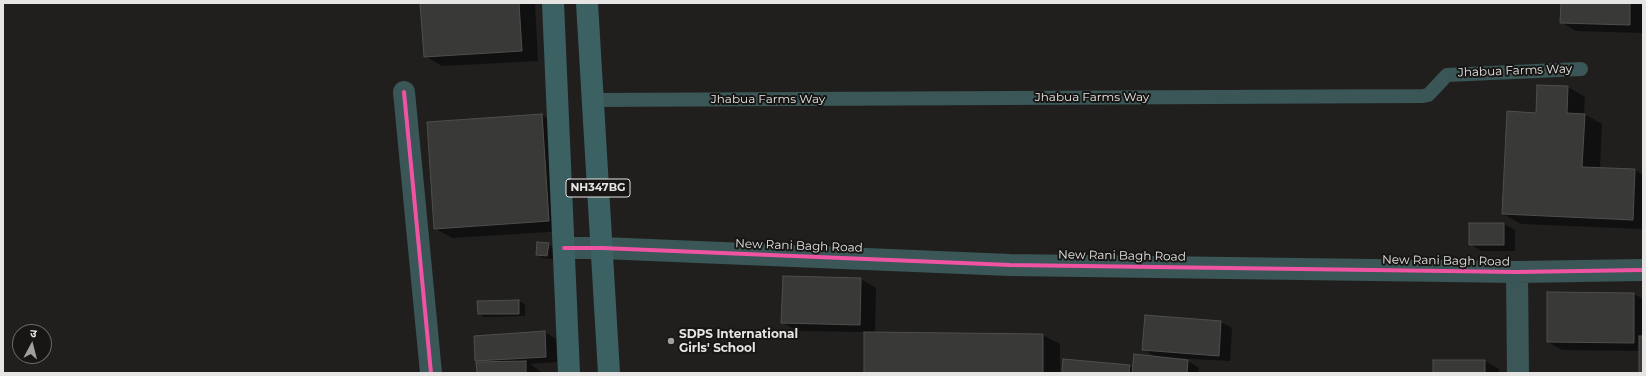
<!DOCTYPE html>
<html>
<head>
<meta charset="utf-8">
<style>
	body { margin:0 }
	#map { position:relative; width:1646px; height:376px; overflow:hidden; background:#201f1e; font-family:Montserrat,"Noto Sans Devanagari",sans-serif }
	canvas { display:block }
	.frame { position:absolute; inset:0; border:4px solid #e6e5e4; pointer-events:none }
	.north { position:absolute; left:12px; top:324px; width:40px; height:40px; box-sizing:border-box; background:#171614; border:1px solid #6a6967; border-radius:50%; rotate:7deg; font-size:11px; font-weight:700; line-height:16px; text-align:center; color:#e6e5e4 }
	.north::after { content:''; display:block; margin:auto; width:14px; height:18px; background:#a1a09f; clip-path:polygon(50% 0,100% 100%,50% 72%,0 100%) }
</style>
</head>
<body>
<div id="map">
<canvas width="1646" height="376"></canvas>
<div class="frame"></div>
<div class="north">उ</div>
</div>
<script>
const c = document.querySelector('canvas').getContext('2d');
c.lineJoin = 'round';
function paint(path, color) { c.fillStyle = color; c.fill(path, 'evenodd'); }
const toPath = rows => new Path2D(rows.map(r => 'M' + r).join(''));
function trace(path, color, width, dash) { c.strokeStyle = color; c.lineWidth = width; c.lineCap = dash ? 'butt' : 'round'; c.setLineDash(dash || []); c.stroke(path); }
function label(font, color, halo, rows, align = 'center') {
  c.font = font + ' Montserrat,sans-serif'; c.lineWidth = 4; c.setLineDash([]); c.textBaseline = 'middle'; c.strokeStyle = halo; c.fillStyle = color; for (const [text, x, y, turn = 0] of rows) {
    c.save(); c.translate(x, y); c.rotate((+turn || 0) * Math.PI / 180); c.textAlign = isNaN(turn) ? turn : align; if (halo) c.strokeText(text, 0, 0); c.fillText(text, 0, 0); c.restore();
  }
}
const shadow = toPath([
	[421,3,535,3,538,61,442,66,425,56],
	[1562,3,1643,3,1643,33,1576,31,1561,22],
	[1568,87,1585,97,1584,114,1602,124,1600,169,1635,170,1643,175,1643,229,1521,224,1503,214,1537,114],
	[541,115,559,125,566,231,452,238,435,228],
	[1504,224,1515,230,1515,251,1481,251,1470,244],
	[548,244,554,248,553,259,542,258,537,255],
	[861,279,876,288,875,333,1043,335,1060,344,1060,373,865,373,865,332,797,331,782,322],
	[1548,293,1634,294,1643,299,1643,373,1640,373,1640,351,1562,350,1548,342],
	[519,301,525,304,525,316,484,317,479,314],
	[1146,316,1221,322,1232,328,1230,361,1156,357,1143,349],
	[545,332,556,339,557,362,530,364,543,373,478,373,481,363,476,360],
	[1188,361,1199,368,1198,373,1063,373,1130,366,1134,368],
	[1485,361,1499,369,1499,373,1434,373]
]);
const building = toPath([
	[420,3,519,3,522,51,424,57,420,3],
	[1561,3,1630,3,1630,25,1560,23,1561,3],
	[1537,85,1568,86,1567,113,1585,114,1582,167,1635,169,1633,220,1502,214,1507,111,1536,113,1537,85],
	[542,114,549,221,434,229,427,122,542,114],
	[1469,223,1504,223,1504,245,1469,245,1469,223],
	[537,242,549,243,547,256,536,255,537,242],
	[783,276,861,278,860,325,781,323,783,276],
	[1547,292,1634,293,1634,343,1547,342,1547,292],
	[519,300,519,314,478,314,477,301,519,300],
	[1145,315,1221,321,1219,356,1142,350,1145,315],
	[545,331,546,357,475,361,474,336,545,331],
	[864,332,1043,334,1043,373,864,373,864,332],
	[1639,336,1643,336,1643,373,1639,373,1639,336],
	[1134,354,1188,360,1187,373,1132,373,1134,354],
	[1063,359,1130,365,1129,373,1062,373,1063,359],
	[1433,360,1485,360,1485,373,1433,373,1433,360],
	[526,361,526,373,477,373,476,362,526,361]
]);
const service = toPath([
	[593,100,1423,96,1428,95,1432,91,1447,75,1581,69]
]);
const minor = toPath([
	[404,92,431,373],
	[564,248,602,248,1010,265,1517,272,1643,270],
	[1517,272,1518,373]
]);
const primary = toPath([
	[553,3,569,373],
	[587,3,609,373]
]);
const cycleway = toPath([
	[404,92,431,373],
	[564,248,602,248,1010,265,1517,272,1643,270]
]);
const markers = [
	[671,341,4,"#a1a09f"]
];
const shields = [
	[598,188,64]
];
const shieldNames = [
	["NH347BG",598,188]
];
const streetNames = [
	["Jhabua Farms Way",1515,71,-2],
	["Jhabua Farms Way",1092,97],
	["Jhabua Farms Way",768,99],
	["New Rani Bagh Road",799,246,2],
	["New Rani Bagh Road",1122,256,1],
	["New Rani Bagh Road",1446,261,1]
];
const poiNames = [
	["SDPS International",679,334],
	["Girls' School",679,348]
];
paint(shadow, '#0007');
paint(building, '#393937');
trace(building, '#4f4e4d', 1);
trace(service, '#3a5656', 14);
trace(minor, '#3a5656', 22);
trace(primary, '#3c6163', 22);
trace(cycleway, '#f153a3', 4);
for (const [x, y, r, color] of markers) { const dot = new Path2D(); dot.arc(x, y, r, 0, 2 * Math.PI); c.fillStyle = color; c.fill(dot); trace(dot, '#171614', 1.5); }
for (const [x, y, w] of shields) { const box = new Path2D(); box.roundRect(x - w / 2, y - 9, w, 18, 3); c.fillStyle = '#171614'; c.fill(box); trace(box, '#e6e5e4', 1); }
label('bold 11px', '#e6e5e4', null, shieldNames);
label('12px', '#e6e5e4', '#171614', streetNames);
label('bold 12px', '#e6e5e4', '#171614', poiNames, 'left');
</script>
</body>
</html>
